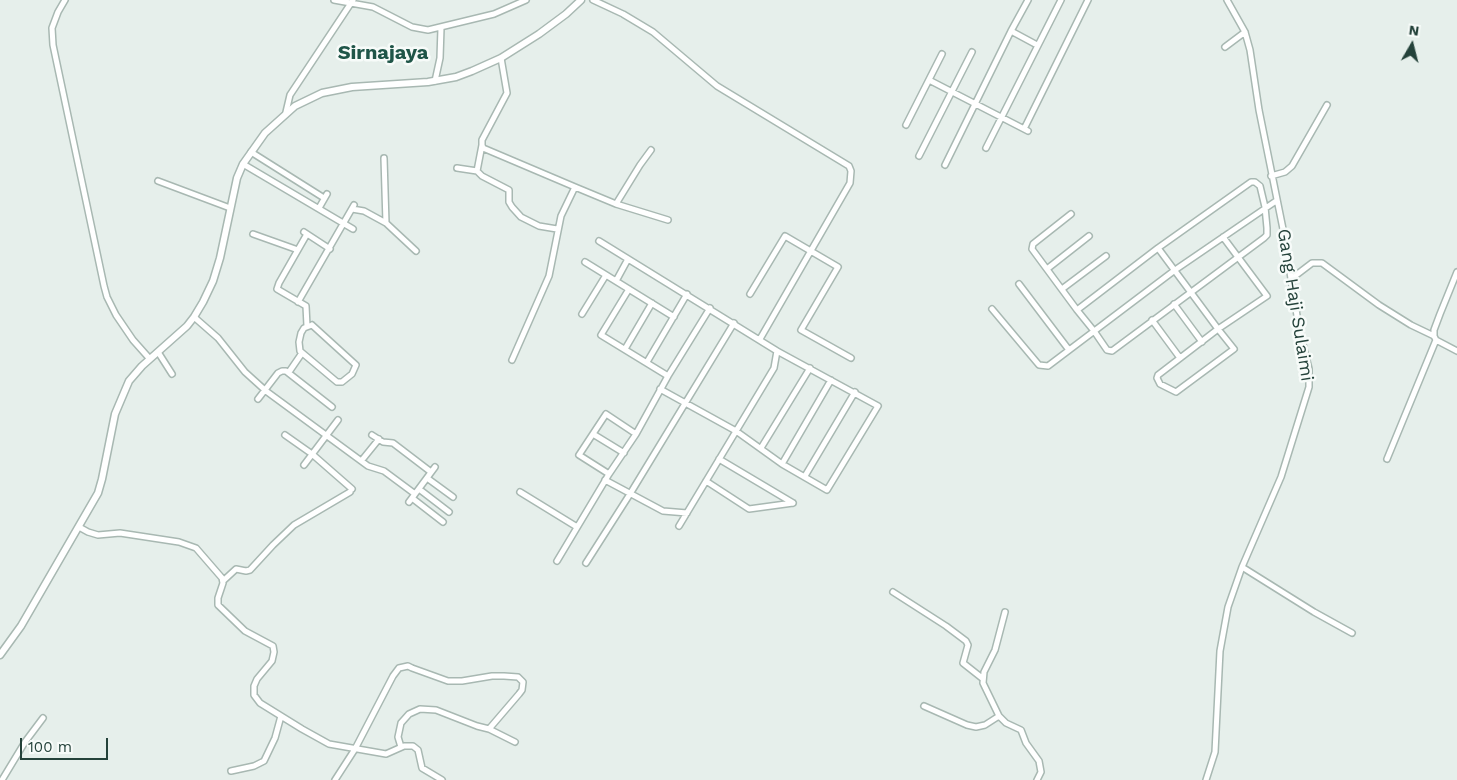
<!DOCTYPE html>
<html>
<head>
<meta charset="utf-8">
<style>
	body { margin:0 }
	#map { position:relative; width:1457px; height:780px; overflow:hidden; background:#e6efeb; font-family:"Work Sans",sans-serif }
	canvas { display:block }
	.north { position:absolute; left:1387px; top:20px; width:50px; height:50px; -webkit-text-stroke:4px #f7fbf9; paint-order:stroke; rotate:8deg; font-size:14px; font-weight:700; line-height:20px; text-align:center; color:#24423a }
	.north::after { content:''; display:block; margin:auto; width:18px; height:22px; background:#24423a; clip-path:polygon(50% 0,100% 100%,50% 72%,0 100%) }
	.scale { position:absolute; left:20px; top:738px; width:88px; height:22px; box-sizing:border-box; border:2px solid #24423a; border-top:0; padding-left:6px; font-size:15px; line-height:18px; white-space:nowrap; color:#24423a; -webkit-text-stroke:4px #f7fbf9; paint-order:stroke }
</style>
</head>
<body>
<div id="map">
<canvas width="1457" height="780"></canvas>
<div class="north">N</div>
<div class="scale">100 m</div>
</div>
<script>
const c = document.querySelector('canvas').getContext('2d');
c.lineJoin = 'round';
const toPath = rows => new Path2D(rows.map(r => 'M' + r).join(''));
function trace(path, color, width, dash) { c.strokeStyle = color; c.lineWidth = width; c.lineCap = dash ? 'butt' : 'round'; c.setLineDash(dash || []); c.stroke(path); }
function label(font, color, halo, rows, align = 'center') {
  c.font = font + ' "Work Sans",sans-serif'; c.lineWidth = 5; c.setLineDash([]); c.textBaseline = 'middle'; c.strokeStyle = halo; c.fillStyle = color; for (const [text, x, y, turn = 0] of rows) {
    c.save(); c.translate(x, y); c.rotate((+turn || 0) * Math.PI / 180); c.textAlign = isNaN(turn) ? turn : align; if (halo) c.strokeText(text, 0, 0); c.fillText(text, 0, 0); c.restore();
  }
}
const minor = toPath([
	[65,0,58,12,52,28,53,45,104,286,107,297,116,315,133,340,149,358],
	[334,0,373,7,412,27,428,30,494,14,526,0],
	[593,0,623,14,653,32,717,86,849,166,851,171,850,183,760,339],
	[1011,31,1037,45],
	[1225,47,1245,32],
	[501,58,507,93,482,140,482,145,483,148,575,187,616,204,668,220],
	[929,80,1028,131],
	[435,81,440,58,441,28],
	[286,112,290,95,353,0],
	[906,125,942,54],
	[1024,129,1088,0],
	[986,148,1061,0],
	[251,152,324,198],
	[919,156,972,52],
	[384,158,386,223,416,251],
	[243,164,353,229],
	[945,165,1011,31,1028,0],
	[457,168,477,171,482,176,509,190,509,202,512,207,521,217,539,226,557,229],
	[477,171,482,145],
	[1271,176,1285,172,1292,166,1327,105],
	[158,181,230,208],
	[616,204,640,165,651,150],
	[319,208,327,194],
	[352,209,364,211,386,223],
	[1071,214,1033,244,1032,249,1077,310,1094,331,1107,350,1112,351,1264,238,1267,235,1267,228,1265,207,1260,186,1255,182,1251,182,1158,248,1077,310],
	[304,232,330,249],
	[253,234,298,250],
	[599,241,777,351,774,368,679,526],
	[1158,248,1218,329,1234,349,1176,392,1160,384,1157,378,1158,375,1218,329,1267,296,1223,237],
	[585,262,674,317],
	[1047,269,1089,236],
	[1457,272,1440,314,1434,330,1434,336,1436,340,1457,351],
	[1291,279,1312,263,1322,263,1379,305,1411,325,1434,336],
	[616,281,628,259],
	[1019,284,1069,350],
	[629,289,601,335,668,376],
	[1062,289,1106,256],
	[750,294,785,236,838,267,801,330,851,358],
	[298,302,354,205],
	[1174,304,1202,342],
	[992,309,1039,365,1048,366,1175,270,1276,201],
	[582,314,606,275],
	[194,317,218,338,245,372,266,391,368,466,384,471,415,494],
	[1152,320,1180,358],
	[312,325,356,365,352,374,342,382,337,382,300,351,299,342,301,333,304,328,312,325],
	[307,326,306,306,277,289,279,283,307,234],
	[625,349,652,303],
	[158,352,172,374],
	[512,360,549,276,561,216,575,187],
	[647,362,687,294],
	[289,372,302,353],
	[660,389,736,431,782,464,827,490,878,406,777,351],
	[258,399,278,373,282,371,286,371,332,407],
	[593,434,624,453],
	[285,435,312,454,352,489],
	[372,435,383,442,393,443,431,472],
	[761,448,810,368],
	[719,459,793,503],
	[1387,459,1436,340],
	[362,460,379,439],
	[782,464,831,380],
	[304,465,338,420],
	[609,474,579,455,606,414,636,434],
	[805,476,855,392],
	[427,478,453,497],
	[605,480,663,511,687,513],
	[706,481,749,509,793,503],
	[419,489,449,512],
	[520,492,577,527],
	[412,498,443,522],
	[409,502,435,467],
	[79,527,88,532,98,535,120,533,179,542,196,548,222,578,223,583,218,598,218,605,245,631,273,646,274,652,272,661,257,679,254,686,254,695,260,703,302,729,329,744,386,754,404,746,413,746,418,750,422,768,442,780],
	[557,561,609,474,636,434,668,376,710,308],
	[586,563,630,494,734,323],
	[1242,567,1314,612,1352,633],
	[223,581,236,569,246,571,250,570,273,545,294,525,350,492],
	[893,592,946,626,966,641,968,645,963,663,982,678],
	[1005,612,995,650,984,672,983,683,999,716,1006,723,1021,730,1026,743,1039,761,1041,772,1037,780],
	[924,706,967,725,976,727,985,725,999,716],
	[489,729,515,742],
	[231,771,254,766,264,761,275,738,281,716],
	[2,780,25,742,43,718],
	[335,780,355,749,393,676,399,668,408,666,412,668,448,681,462,681,492,676,504,676,518,677,523,682,522,690,519,694,489,729,477,726,436,710,420,709,409,714,401,723,398,737,401,747],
	[1206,780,1215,752,1220,651,1228,607,1242,567,1281,477,1309,387,1309,369,1299,328,1283,229,1259,110,1250,50,1245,32,1227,0]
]);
const tertiary = toPath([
	[0,655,21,626,98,493,102,479,115,414,129,381,142,366,187,326,194,317,203,302,213,281,220,258,237,178,243,164,265,133,295,106,322,93,352,87,428,82,456,77,472,71,501,58,539,34,566,14,581,0]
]);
const streetNames = [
	["Gang Haji Sulaimi",1295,305,81]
];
const quarterNames = [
	["Sirnajaya",383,53]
];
trace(minor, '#a8b8b2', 8);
trace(tertiary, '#a8b8b2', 9);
trace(minor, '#fff', 5);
trace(tertiary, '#fff', 6);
label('18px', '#24423a', '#f7fbf9', streetNames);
label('bold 20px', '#1f5548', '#f7fbf9', quarterNames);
</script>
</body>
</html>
